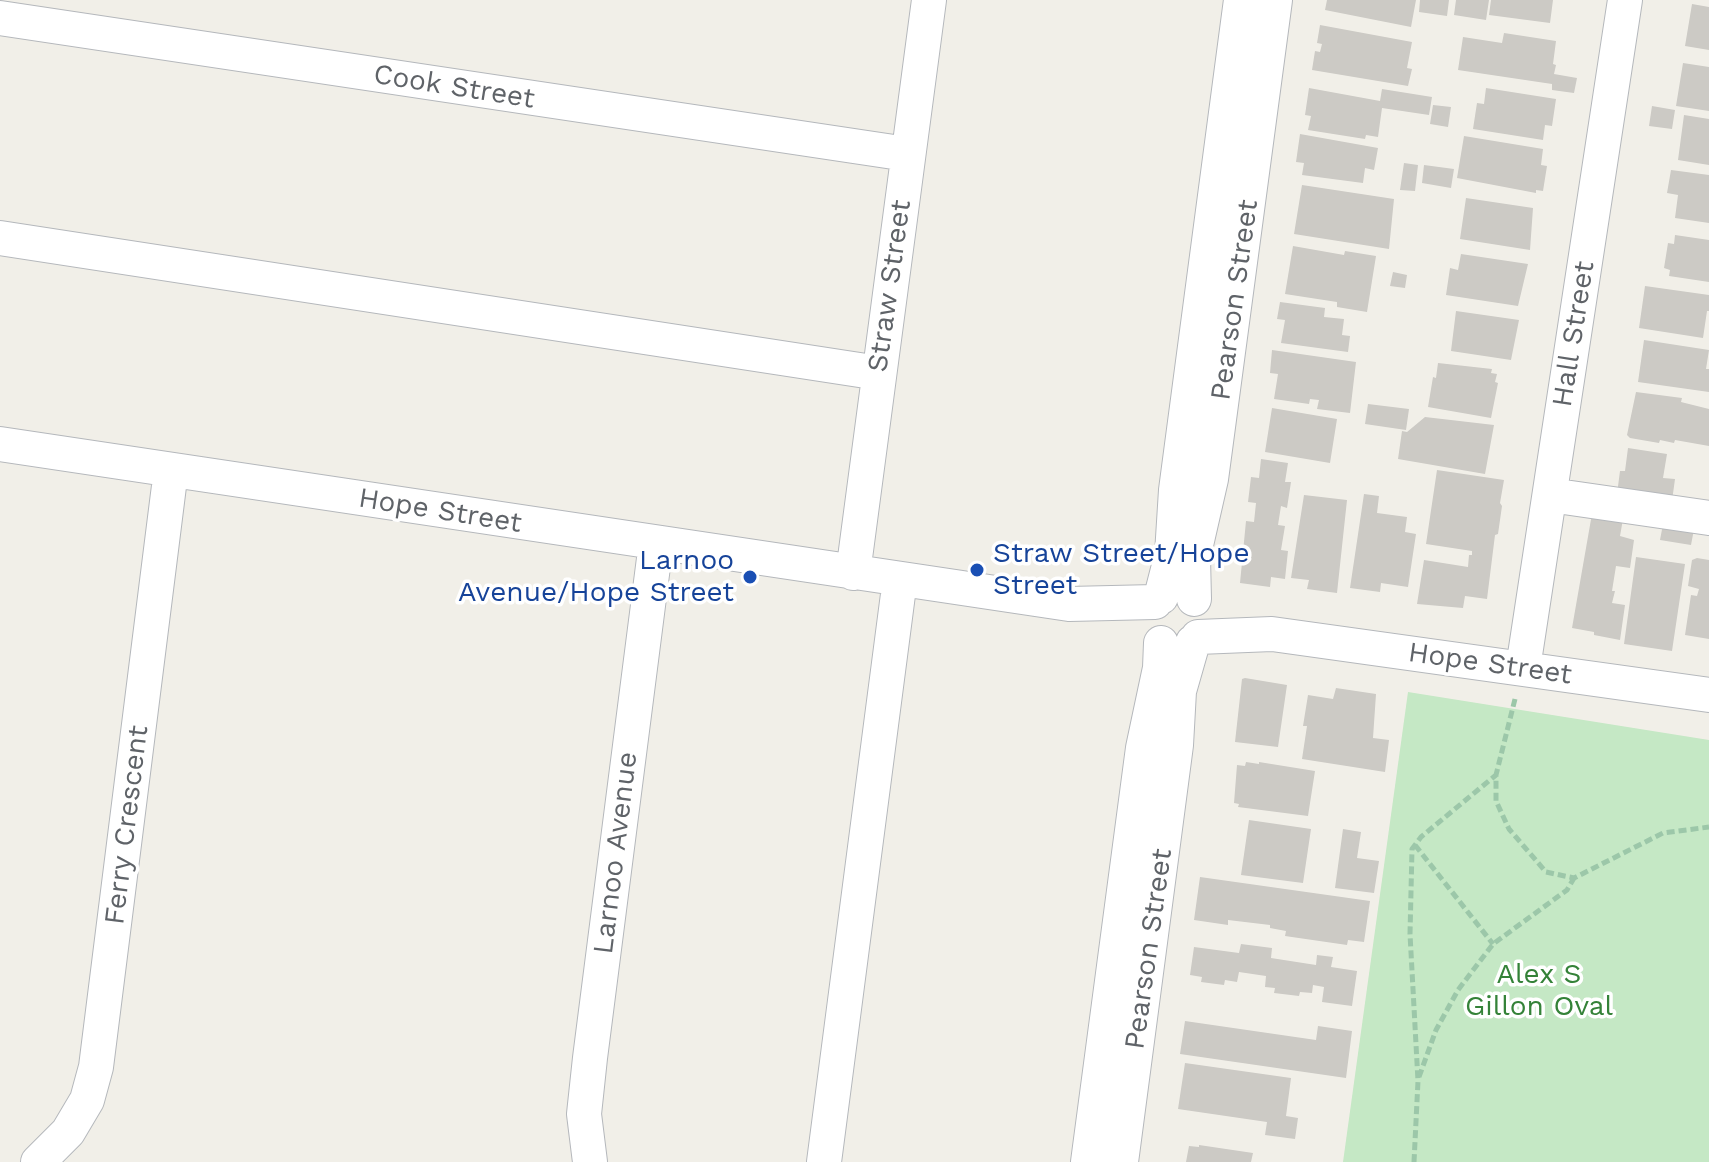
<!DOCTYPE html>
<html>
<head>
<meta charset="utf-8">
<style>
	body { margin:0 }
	canvas { display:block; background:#f1efe8 }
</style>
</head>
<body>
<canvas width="1709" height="1162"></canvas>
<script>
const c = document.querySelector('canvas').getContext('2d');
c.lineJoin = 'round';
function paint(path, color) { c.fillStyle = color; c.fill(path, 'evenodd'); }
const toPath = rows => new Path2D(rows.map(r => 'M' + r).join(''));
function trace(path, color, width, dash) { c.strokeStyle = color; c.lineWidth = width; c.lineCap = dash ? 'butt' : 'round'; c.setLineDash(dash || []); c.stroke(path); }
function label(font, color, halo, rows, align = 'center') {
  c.font = font + ' "Work Sans",sans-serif'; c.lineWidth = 7; c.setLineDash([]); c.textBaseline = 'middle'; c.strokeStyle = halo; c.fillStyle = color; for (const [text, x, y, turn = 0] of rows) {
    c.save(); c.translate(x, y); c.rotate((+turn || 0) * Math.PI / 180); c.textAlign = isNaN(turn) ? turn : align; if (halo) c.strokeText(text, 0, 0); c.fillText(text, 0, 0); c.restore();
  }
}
const green = toPath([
	[1408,692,1709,740,1709,1162,1343,1162]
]);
const building = toPath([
	[1327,0,1416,0,1411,27,1325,10],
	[1420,0,1449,0,1447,16,1419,12],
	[1456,0,1489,0,1486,20,1454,15],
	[1491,0,1553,0,1550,23,1489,15],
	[1692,4,1709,7,1709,50,1685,46],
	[1320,25,1412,42,1407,68,1412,69,1408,86,1312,70,1315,51,1320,52,1322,44,1317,43],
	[1504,33,1556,41,1553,64,1556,65,1554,74,1577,78,1574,93,1552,90,1552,84,1458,70,1463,37,1502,43],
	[1683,63,1709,67,1709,111,1676,106],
	[1309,88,1380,101,1382,89,1432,97,1429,115,1382,108,1378,137,1366,135,1365,139,1308,130,1311,116,1305,115],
	[1486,88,1556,99,1552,126,1545,125,1543,140,1473,129,1477,103,1484,104],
	[1433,105,1451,107,1448,127,1430,124],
	[1652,106,1675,110,1672,129,1649,126],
	[1684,115,1709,119,1709,165,1678,160],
	[1300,134,1378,148,1374,170,1365,168,1363,183,1302,175,1304,163,1296,162],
	[1464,136,1543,149,1541,165,1547,166,1543,191,1536,190,1536,193,1457,178],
	[1404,163,1418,165,1415,191,1400,190],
	[1424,165,1454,169,1451,188,1422,183],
	[1671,170,1709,175,1709,223,1675,218,1678,195,1667,193],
	[1302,185,1394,199,1389,249,1294,234],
	[1466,198,1533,208,1530,250,1460,239],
	[1675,235,1709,240,1709,282,1669,276,1670,270,1664,268,1668,243,1674,244],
	[1293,246,1344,255,1345,251,1376,256,1367,312,1337,307,1337,302,1285,294],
	[1461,254,1528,264,1518,306,1446,295,1450,268,1458,270],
	[1393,272,1407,275,1405,288,1390,286],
	[1645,286,1709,295,1709,311,1707,311,1703,338,1639,328],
	[1280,302,1325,308,1324,317,1344,319,1342,335,1350,336,1348,352,1281,343,1285,320,1277,319],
	[1456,311,1519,320,1511,360,1451,351],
	[1644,340,1709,350,1706,369,1709,369,1709,392,1638,382],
	[1272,350,1356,362,1350,413,1317,409,1319,400,1310,399,1309,404,1274,399,1278,374,1270,373],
	[1438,363,1492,369,1491,373,1497,374,1495,382,1498,383,1491,418,1428,407,1433,377,1436,378],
	[1636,392,1682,398,1681,402,1709,409,1709,446,1675,440,1674,443,1660,440,1659,443,1630,438,1627,435],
	[1368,404,1409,409,1406,430,1365,424],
	[1272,408,1337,419,1330,463,1265,452],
	[1425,417,1494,425,1485,474,1398,459,1402,431,1407,432],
	[1628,448,1667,454,1663,478,1675,479,1672,501,1617,494,1620,471,1625,471],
	[1261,459,1288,463,1285,482,1291,482,1287,508,1281,506,1278,525,1285,526,1281,550,1288,551,1285,579,1271,577,1270,587,1240,583,1246,521,1254,522,1256,503,1248,502,1251,477,1259,478],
	[1437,470,1504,480,1500,503,1502,506,1498,534,1495,535,1487,599,1465,596,1463,608,1417,604,1424,560,1468,567,1469,555,1472,555,1472,551,1426,544],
	[1364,494,1379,496,1377,513,1407,517,1405,532,1416,534,1408,587,1381,583,1380,592,1350,588],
	[1304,495,1347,500,1337,593,1307,589,1309,580,1291,578],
	[1593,508,1623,519,1620,536,1634,540,1630,568,1616,566,1612,591,1615,591,1612,603,1625,605,1620,640,1594,635,1594,632,1572,628],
	[1664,519,1695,524,1691,545,1660,540],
	[1636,557,1685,564,1672,651,1624,644],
	[1697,558,1709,560,1709,639,1685,635,1691,595,1697,596,1699,589,1688,586,1692,560],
	[1245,678,1287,685,1278,747,1235,742,1242,679],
	[1336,688,1376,694,1373,738,1389,740,1385,772,1302,759,1307,726,1303,726,1308,695,1333,699],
	[1246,762,1259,764,1259,762,1315,771,1308,816,1238,807,1239,804,1234,803,1237,765,1245,766],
	[1249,820,1311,829,1303,883,1241,875],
	[1343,829,1361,832,1357,858,1379,861,1374,893,1335,888],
	[1200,877,1370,901,1364,942,1348,940,1347,945,1285,936,1286,931,1270,928,1270,925,1228,920,1228,925,1194,920],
	[1241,944,1272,948,1271,958,1316,965,1317,955,1333,957,1331,967,1357,971,1352,1006,1322,1002,1324,987,1313,985,1312,993,1300,992,1299,996,1274,993,1275,988,1265,987,1266,976,1239,972,1237,982,1225,980,1224,985,1201,982,1202,977,1190,975,1194,947,1239,953],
	[1185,1021,1316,1040,1318,1026,1352,1031,1346,1078,1180,1054],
	[1185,1063,1291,1078,1286,1116,1298,1118,1295,1139,1265,1135,1267,1122,1178,1109],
	[1199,1145,1253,1153,1251,1162,1186,1162,1189,1146,1199,1147]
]);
const path = toPath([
	[1515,699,1496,775,1496,801,1509,829,1546,872,1574,878,1663,833,1709,827],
	[1415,845,1493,944],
	[1419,1077,1436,1030,1458,990,1493,944,1567,890,1574,878],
	[1414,1162,1418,1081,1410,934,1412,849,1421,837,1496,775]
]);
const minor = toPath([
	[0,18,907,154],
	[0,238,879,373],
	[0,444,1069,604,1155,602],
	[1550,495,1709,518],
	[853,573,929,0],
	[1161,597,1172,554,1176,490,1241,0],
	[1194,599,1193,558,1211,479,1275,0],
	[1198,637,1272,634,1709,695],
	[1523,668,1625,0],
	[38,1162,68,1132,87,1100,96,1067,171,470],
	[590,1162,584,1114,590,1058,656,543],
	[824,1162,900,579],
	[1088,1162,1143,748,1160,668,1161,643],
	[1121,1162,1176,745,1179,691,1193,642]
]);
const markers = [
	[977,570,8,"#1a4fb4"],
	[750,577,8,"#1a4fb4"]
];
const streetNames = [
	["Cook Street",454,87,9],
	["Straw Street",890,286,-82],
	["Pearson Street",1235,300,-82],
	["Hall Street",1574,334,-81],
	["Hope Street",440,511,9],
	["Hope Street",1490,664,8],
	["Ferry Crescent",127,825,-83],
	["Larnoo Avenue",616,853,-83],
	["Pearson Street",1149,949,-82]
];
const transitNames = [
	["Straw Street/Hope",993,554],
	["Street",993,586],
	["Larnoo",734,561,"right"],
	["Avenue/Hope Street",734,593,"right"]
];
const parkNames = [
	["Alex S",1539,975],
	["Gillon Oval",1539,1007]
];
paint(green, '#c5e8c5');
paint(building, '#cccac5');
trace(minor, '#b5b8bc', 36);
trace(path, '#9cc7a9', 5, [8, 4]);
trace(minor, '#fff', 34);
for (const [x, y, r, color] of markers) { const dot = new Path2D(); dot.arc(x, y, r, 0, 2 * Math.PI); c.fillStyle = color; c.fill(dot); trace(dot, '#fff', 3); }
label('28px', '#5f6368', '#fff', streetNames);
label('28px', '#164399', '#fff', transitNames, 'left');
label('28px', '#348238', '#fff', parkNames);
</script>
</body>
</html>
